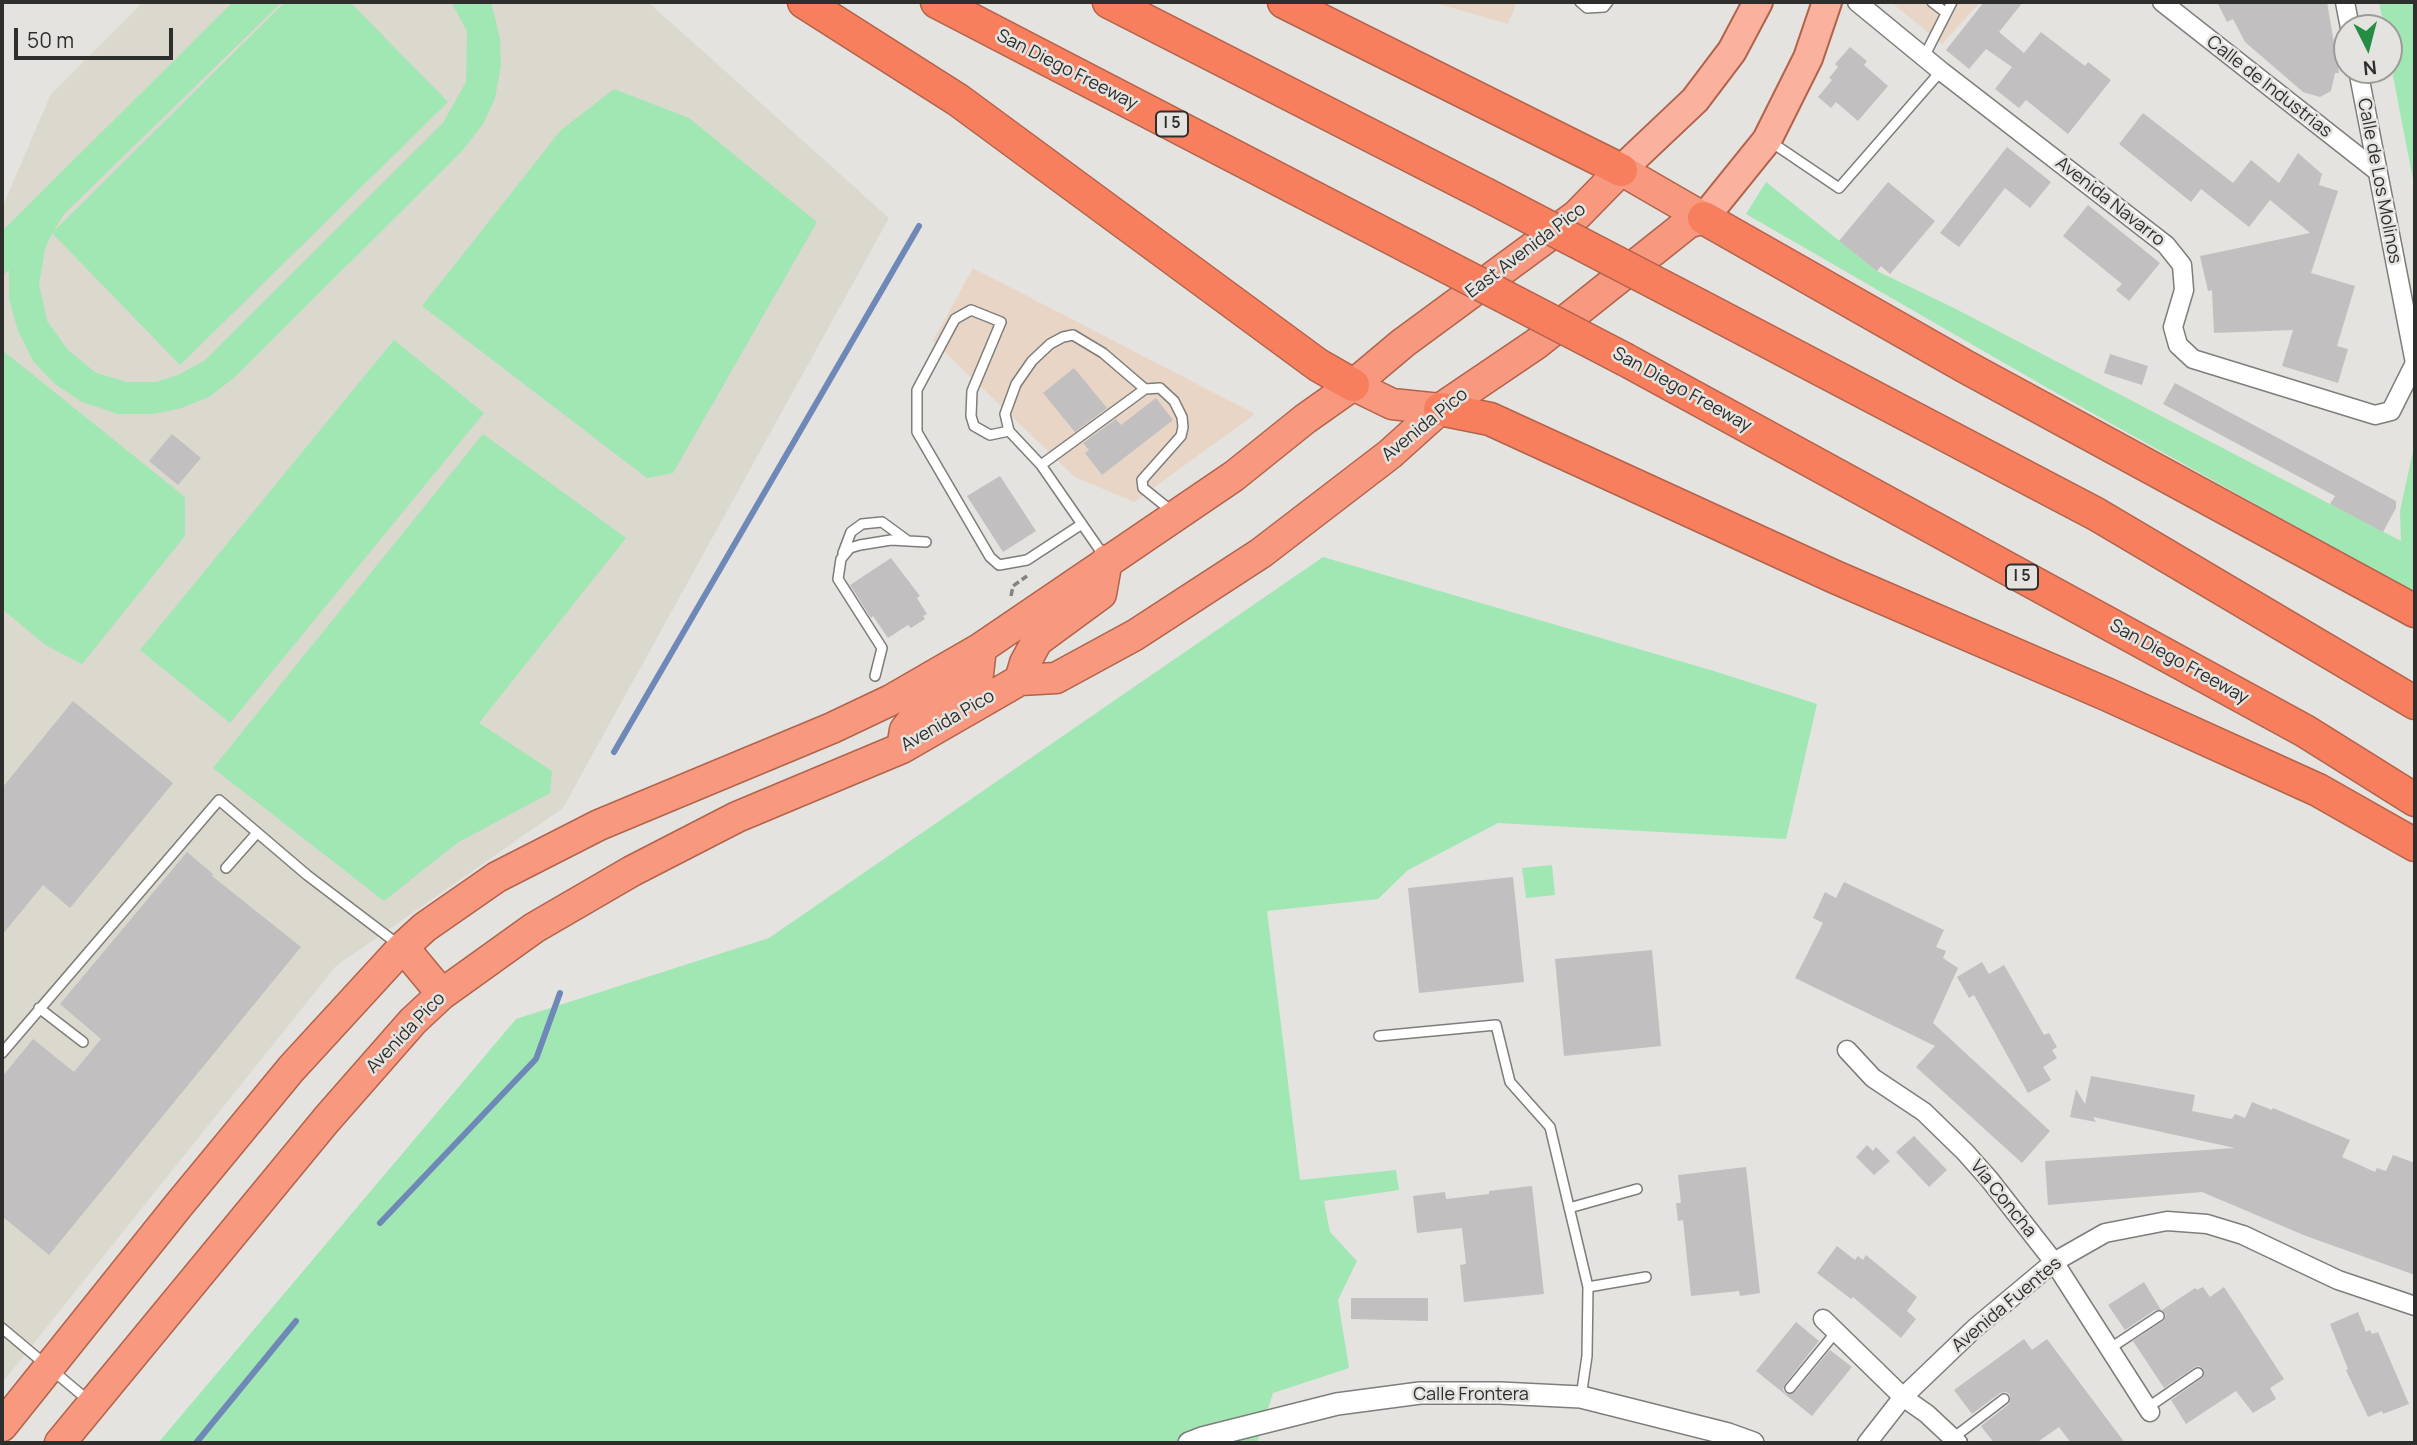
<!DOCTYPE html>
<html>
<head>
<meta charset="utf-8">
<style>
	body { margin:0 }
	#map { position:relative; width:2417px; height:1445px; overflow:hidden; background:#e4e3df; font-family:Manrope,sans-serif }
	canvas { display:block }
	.frame { position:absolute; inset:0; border:4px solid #2e2e2d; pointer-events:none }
	.north { position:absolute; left:2333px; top:14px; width:70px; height:70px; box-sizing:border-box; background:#e4e3df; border:2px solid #9b9b98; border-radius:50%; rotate:174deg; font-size:19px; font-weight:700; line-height:28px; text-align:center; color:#2e2e2d }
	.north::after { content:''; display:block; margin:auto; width:24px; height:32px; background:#258d43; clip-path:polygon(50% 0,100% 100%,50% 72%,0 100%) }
	.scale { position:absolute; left:14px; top:28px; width:159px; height:32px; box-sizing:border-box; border:4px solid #2e2e2d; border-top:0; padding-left:9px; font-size:21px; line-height:24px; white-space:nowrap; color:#2e2e2d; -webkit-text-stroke:5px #e4e3df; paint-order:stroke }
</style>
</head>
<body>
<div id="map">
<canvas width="2417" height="1445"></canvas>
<div class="frame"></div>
<div class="north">N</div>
<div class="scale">50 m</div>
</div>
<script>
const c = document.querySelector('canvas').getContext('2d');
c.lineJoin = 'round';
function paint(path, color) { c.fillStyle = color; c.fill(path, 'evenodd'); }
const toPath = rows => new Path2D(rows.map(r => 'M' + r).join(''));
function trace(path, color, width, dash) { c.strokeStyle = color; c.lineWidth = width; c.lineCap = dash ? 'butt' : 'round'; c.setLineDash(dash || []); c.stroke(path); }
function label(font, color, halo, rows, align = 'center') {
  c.font = font + ' Manrope,sans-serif'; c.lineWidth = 5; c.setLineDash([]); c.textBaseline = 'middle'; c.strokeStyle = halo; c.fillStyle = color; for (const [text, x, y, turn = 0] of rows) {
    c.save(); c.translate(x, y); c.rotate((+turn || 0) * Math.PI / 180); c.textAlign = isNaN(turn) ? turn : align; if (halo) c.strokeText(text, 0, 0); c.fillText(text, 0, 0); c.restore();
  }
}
const commercial = toPath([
	[1432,2,1517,2,1508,24],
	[1891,2,1980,2,1942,44],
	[973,268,1255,414,1134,502,1075,477,933,341]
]);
const built = toPath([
	[143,2,648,2,889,218,563,808,336,966,2,1383,2,208,51,94]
]);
const green = toPath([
	[233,2,282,2,64,214,53,232,285,2,350,2,448,102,180,365,52,233,45,249,39,284,47,321,68,350,96,373,127,382,156,382,178,375,204,361,443,123,466,82,467,31,451,2,490,2,492,5,500,39,501,65,495,98,483,124,463,150,235,377,209,397,179,409,152,414,118,414,82,402,55,384,33,361,18,331,9,299,9,270,2,276,2,231],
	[2379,2,2415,2,2415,190,2389,55,2389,28,2384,28],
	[614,89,689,118,817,222,673,473,647,478,422,306,561,130],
	[1766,182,1877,271,1954,308,2401,541,2400,511,2415,442,2415,593,2051,390,1746,214],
	[394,340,484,413,230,723,140,650],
	[2,350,185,497,185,536,82,664,47,646,2,609],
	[483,434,626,538,479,723,552,771,550,793,457,843,384,901,213,768],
	[1323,557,1714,671,1817,704,1786,839,1498,823,1408,870,1378,899,1267,911,1300,1180,1396,1170,1399,1190,1324,1201,1330,1232,1357,1261,1338,1300,1349,1368,1273,1393,1257,1443,158,1443,516,1019,769,938],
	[1552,865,1555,895,1526,898,1522,868]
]);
const stream = toPath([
	[614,752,919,226],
	[380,1223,536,1059,560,993],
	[196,1443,296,1321]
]);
const building = toPath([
	[1984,2,2023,2,1999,32,2024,53,2041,32,2085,66,2088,62,2111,80,2068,134,2026,100,2019,108,1995,89,2012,67,1986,49,1969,69,1946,50],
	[2217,2,2327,2,2339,73,2335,73,2331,91,2320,97,2303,92,2245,42,2233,19,2227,22],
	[1850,47,1867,61,1864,65,1888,86,1858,121,1836,102,1831,108,1818,97,1832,80,1829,78,1838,67,1835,64],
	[2143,113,2233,183,2251,160,2279,183,2298,153,2322,174,2319,185,2338,191,2311,273,2355,286,2337,346,2348,349,2338,383,2282,366,2293,330,2214,333,2212,290,2208,291,2200,256,2310,233,2270,200,2249,227,2201,189,2191,202,2119,144],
	[2007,147,2051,182,2030,208,2005,188,1959,247,1940,233],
	[1888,182,1935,221,1890,274,1881,266,1877,271,1839,241],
	[2088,205,2160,263,2129,301,2116,290,2122,284,2063,236],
	[2110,354,2148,366,2142,385,2104,373],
	[1074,368,1107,408,1075,432,1043,393],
	[2175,383,2396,501,2396,508,2383,532,2330,504,2335,496,2163,404],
	[1156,398,1173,420,1102,475,1085,453,1089,450,1083,443,1116,419,1121,425],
	[172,434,201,458,178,485,149,461],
	[1000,476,1036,531,1003,552,967,496],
	[891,558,920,596,917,598,927,614,923,616,925,619,911,628,908,625,888,638,873,616,871,618,850,585],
	[73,701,173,783,70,908,43,885,2,935,2,788],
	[187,852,213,874,212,876,301,947,49,1255,2,1216,2,1077,33,1039,74,1072,101,1039,60,1004],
	[1513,877,1524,982,1419,993,1408,888],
	[1844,882,1944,930,1936,947,1946,951,1943,958,1958,968,1933,1023,2050,1131,2022,1163,1916,1067,1935,1046,1795,978,1823,923,1813,918,1825,892,1836,898],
	[1652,950,1661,1046,1564,1056,1555,959],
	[1982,962,1989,974,2004,965,2044,1035,2049,1033,2057,1047,2052,1050,2057,1058,2043,1067,2051,1080,2028,1093,1974,995,1969,998,1957,977],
	[2091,1076,2195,1095,2192,1111,2232,1119,2235,1114,2245,1118,2252,1102,2272,1110,2273,1108,2350,1140,2342,1157,2375,1172,2377,1168,2386,1171,2393,1155,2415,1163,2415,1275,2306,1236,2202,1192,2048,1205,2045,1161,2235,1148,2093,1117,2096,1122,2070,1117,2076,1089,2085,1104],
	[1914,1136,1947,1170,1929,1187,1896,1152],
	[1867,1145,1873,1151,1876,1147,1890,1161,1874,1175,1856,1157],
	[1746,1167,1760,1293,1740,1296,1739,1291,1691,1296,1683,1220,1678,1221,1676,1203,1681,1203,1678,1175],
	[1532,1186,1544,1294,1464,1302,1460,1265,1466,1264,1462,1228,1417,1233,1413,1196,1445,1192,1446,1199,1489,1194,1489,1191],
	[1837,1246,1855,1260,1858,1256,1863,1260,1866,1255,1917,1297,1907,1311,1916,1319,1901,1338,1853,1297,1851,1299,1817,1273],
	[2144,1282,2161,1310,2155,1310,2125,1330,2108,1305],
	[2203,1287,2210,1297,2224,1287,2284,1379,2270,1388,2276,1399,2253,1413,2236,1391,2186,1424,2171,1400,2202,1378,2204,1370,2200,1366,2195,1367,2164,1388,2133,1341,2163,1321,2166,1315,2162,1310,2195,1288,2197,1290],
	[1351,1298,1428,1298,1428,1321,1351,1319],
	[2358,1312,2366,1332,2370,1330,2372,1334,2378,1332,2409,1404,2383,1414,2382,1411,2368,1417,2346,1370,2348,1369,2330,1324],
	[1796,1322,1819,1341,1785,1384,1783,1390,1786,1394,1795,1392,1830,1350,1852,1367,1812,1416,1756,1371],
	[2024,1339,2032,1350,2047,1339,2125,1443,2071,1443,2059,1427,2036,1443,1994,1443,1981,1426,2009,1404,2010,1395,2006,1392,2000,1393,1972,1414,1954,1390]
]);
const path = toPath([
	[1011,596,1013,586,1027,576]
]);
const service = toPath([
	[1580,2,1587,8,1604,7,1608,2],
	[1932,2,1945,12],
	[1924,57,1952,2],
	[1771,142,1839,188,1941,71],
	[1009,431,990,435,974,426,971,416,972,391,1001,322,971,310,955,319,917,390,917,432,990,557,999,565,1027,560,1082,524],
	[1041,465,1145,389,1160,388,1174,401,1182,417,1183,427,1181,436,1142,480,1143,488,1174,513],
	[843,553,851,532,862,524,882,522,908,541],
	[1104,556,1041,465,1009,431,1005,414,1016,384,1032,361,1050,344,1063,337,1073,335,1103,353,1145,389],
	[875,676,882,648,838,579,841,559,850,548,860,545,891,540,926,542],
	[226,868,257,833],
	[39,1008,83,1042],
	[1379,1036,1496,1025,1510,1082,1550,1127,1588,1287,1587,1356,1581,1397],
	[2,1053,219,800,307,875,399,945],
	[1569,1208,1637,1189],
	[1588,1287,1646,1277],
	[2,1328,89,1401],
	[2109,1349,2159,1316],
	[1790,1388,1836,1332],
	[2147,1408,2198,1373],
	[1953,1438,2004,1399]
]);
const minor = toPath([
	[1857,2,1941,71,2166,245,2182,265,2184,290,2173,327,2178,345,2193,359,2375,415,2391,411,2415,363,2358,70],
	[2162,2,2377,171],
	[2345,2,2350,28],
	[1847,1050,1873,1078,1924,1112,1965,1152,1989,1179,2054,1262,2150,1412],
	[1823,1319,1903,1397,1927,1414,1958,1443],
	[1867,1443,1903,1397,1975,1328,2054,1262,2105,1233,2167,1221,2207,1224,2243,1235,2338,1280,2415,1306]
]);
const tertiary = toPath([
	[1189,1443,1202,1438,1337,1404,1420,1393,1500,1393,1581,1397,1728,1434,1753,1443]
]);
const primary = toPath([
	[1621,170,1695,100,1732,51,1758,2],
	[1704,218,1767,140,1808,58,1827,2]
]);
const trunk = toPath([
	[1353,385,1392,404,1440,409],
	[1020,680,1025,663,1037,641,1101,594,1107,560],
	[902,748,905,730,924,706,965,685,978,674,981,648],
	[403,947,442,994],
	[2,1426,178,1206,291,1069,403,947,425,927,497,877,599,825,832,728,891,700,981,648,1234,476,1305,419,1353,385,1403,343,1577,215,1621,170,1704,218],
	[60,1443,327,1119,413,1021,442,994,534,928,632,871,737,817,902,748,1020,680,1056,678,1135,635,1261,553,1390,454,1440,409,1536,344,1688,223,1704,218]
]);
const motorway = toPath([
	[804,2,958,100,1318,365,1353,385],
	[937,2,1407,246],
	[1109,2,1485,194],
	[1284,2,1621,170],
	[1704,218,1966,367,2415,611],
	[1700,306,2096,514,2415,703],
	[1626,360,2305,731,2415,800],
	[1440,409,1490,419,1835,577,2106,694,2318,790,2415,845]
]);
const motorwayBridge = toPath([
	[1485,194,1700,306],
	[1407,246,1626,360]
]);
const shields = [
	[1172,124,32],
	[2022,577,32]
];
const shieldNames = [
	["I 5",1172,124],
	["I 5",2022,577]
];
const streetNames = [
	["San Diego Freeway",1067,70,27],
	["Calle de Industrias",2269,87,38],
	["Calle de Los Molinos",2379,181,79],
	["Avenida Navarro",2110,202,38],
	["East Avenida Pico",1526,251,-37],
	["San Diego Freeway",1682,390,29],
	["Avenida Pico",1425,425,-39],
	["San Diego Freeway",2179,662,29],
	["Avenida Pico",948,721,-30],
	["Avenida Pico",406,1033,-46],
	["Via Concha",2003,1199,51],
	["Avenida Fuentes",2007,1305,-40],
	["Calle Frontera",1471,1395]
];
paint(commercial, '#e8d5c6');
paint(built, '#dbd8ce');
paint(green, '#a0e7b4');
trace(stream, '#6e88b7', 6);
paint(building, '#c2bfc0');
trace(service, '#7e7d7a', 12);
trace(minor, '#7e7d7a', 21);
trace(tertiary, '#7e7d7a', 24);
trace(primary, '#b1634c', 32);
trace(trunk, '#b1634c', 33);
trace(motorway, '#b1634c', 35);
trace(path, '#838380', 3.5, [7, 3.5]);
trace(service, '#fff', 9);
trace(minor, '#fff', 18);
trace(tertiary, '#fff', 21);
trace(primary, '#fab29e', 28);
trace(trunk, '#f8987e', 30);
trace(motorway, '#f77f5d', 32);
trace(motorwayBridge, '#b1634c', 35, []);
trace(motorwayBridge, '#f77f5d', 32);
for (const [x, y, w] of shields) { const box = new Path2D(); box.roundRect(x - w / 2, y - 12.5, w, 25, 5); c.fillStyle = '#e4e3df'; c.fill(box); trace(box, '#2e2e2d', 2); }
label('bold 16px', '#2e2e2d', null, shieldNames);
label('18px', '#2e2e2d', '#e4e3df', streetNames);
</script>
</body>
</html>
